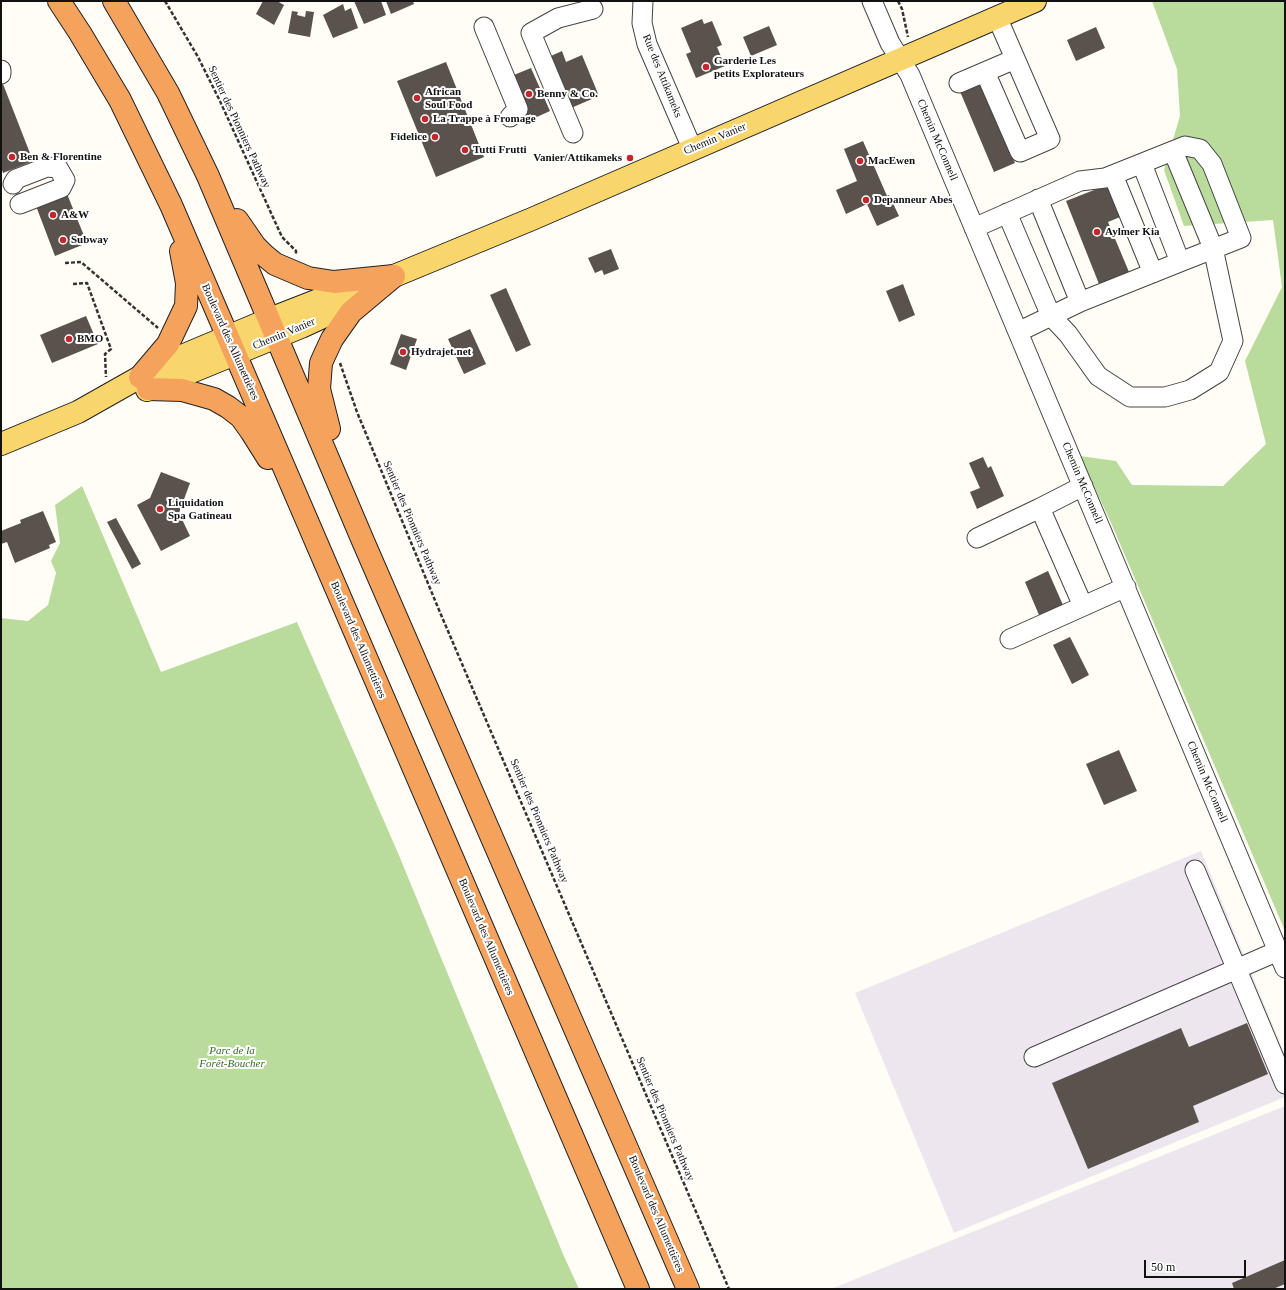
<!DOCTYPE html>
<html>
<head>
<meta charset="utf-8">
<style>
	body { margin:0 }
	#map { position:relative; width:1286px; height:1290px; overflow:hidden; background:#fffdf5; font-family:Georgia,serif }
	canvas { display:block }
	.frame { position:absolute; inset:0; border:2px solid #111; pointer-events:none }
	.scale { position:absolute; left:1144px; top:1260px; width:102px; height:18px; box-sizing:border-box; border:2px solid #111; border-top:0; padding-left:5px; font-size:12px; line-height:14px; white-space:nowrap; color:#111; -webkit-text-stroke:3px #fff; paint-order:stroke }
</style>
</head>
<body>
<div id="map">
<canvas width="1286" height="1290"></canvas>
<div class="frame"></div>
<div class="scale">50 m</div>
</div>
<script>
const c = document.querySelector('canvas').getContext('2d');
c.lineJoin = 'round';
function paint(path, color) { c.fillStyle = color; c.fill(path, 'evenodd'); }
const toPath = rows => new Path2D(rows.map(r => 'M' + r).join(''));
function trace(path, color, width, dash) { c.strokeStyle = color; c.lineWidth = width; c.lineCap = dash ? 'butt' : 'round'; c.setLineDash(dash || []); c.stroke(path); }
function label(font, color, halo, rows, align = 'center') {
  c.font = font + ' Georgia,serif'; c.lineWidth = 4; c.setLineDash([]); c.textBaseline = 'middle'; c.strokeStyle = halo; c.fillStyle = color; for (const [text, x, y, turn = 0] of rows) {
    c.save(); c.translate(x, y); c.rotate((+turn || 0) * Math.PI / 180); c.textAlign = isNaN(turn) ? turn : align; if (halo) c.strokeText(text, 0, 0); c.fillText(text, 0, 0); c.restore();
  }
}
const industrial = toPath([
	[1201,851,1285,1055,1285,1097,954,1233,855,993],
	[1285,1106,1285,1289,831,1289]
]);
const forest = toPath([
	[1152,1,1285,1,1285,931,1112,525,1080,456,1116,461,1132,485,1223,486,1266,444,1245,361,1282,287,1273,220,1184,226,1164,170,1180,116,1177,69],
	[82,486,161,672,297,622,398,853,563,1254,579,1289,1,1289,1,618,28,621,48,605,56,573,51,561,60,543,55,505]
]);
const building = toPath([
	[263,1,277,1,284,5,274,25,256,14],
	[354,1,381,1,386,15,364,24],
	[386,1,413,1,414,4,391,14],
	[343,4,345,11,351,8,358,28,333,38,323,15],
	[292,11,298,12,297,15,305,17,306,11,314,12,310,37,288,33],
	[702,19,704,24,712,21,722,45,717,47,725,66,696,78,686,54,691,52,681,28],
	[769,26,777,45,751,56,743,37],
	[1096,27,1105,48,1076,61,1067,40],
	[562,51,566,62,582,55,599,96,564,111,547,71,556,67,551,56],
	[446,62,484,157,436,177,397,81],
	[531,68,550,111,528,121,509,77],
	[979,81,1015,163,994,172,959,89],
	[1,84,3,84,33,161,3,173,1,167],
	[863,141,887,196,889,195,899,216,877,226,867,204,846,214,836,190,857,181,844,149],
	[1112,183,1125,215,1108,222,1129,272,1099,284,1066,201],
	[67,194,87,243,55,256,36,206],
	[611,249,619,269,604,275,602,270,595,273,588,258],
	[903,284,915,315,899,322,886,291],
	[506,288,531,345,516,352,490,295],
	[86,316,98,344,52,363,40,335],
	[470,329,486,364,464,374,448,339],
	[401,334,417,339,406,370,390,364],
	[983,457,988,468,991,466,1004,496,977,509,970,492,980,488,969,463],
	[161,472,190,483,179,513,190,536,161,551,137,505,150,498],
	[43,511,56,542,49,545,50,548,15,563,7,542,1,544,1,531,21,523,20,520],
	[116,518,141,564,132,569,107,522],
	[1048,571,1063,605,1039,615,1025,582],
	[1070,637,1089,675,1072,684,1053,645],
	[1119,750,1137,791,1104,805,1086,764],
	[1247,1023,1268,1074,1193,1106,1199,1122,1088,1169,1052,1083,1181,1028,1189,1047],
	[1285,1260,1285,1284,1273,1289,1234,1289,1232,1283]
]);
const path = toPath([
	[165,1,198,57,220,101,282,237,296,251,296,255],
	[898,1,902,9,908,37],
	[65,263,81,262,158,328],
	[73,284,87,283,111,349,105,354,106,377],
	[340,363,357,412,439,610,729,1289]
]);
const minor = toPath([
	[643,1,642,23,647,44,692,148],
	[872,1,890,43,910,75,1285,968],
	[484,27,518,109,510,117],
	[1,70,1,74],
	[985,72,1020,152,1050,139,997,17],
	[959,83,1015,59],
	[573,133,531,33,558,18,593,9],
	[1113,175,1153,273],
	[13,184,16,179,47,167,58,168,65,180,61,188,20,204],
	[1007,213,1051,316,1068,334,1098,376,1130,397,1165,397,1190,390,1219,372,1233,341,1213,248,1173,151],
	[974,228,1080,181,1105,178,1185,146,1200,149,1212,164,1241,238,1180,262,1142,164],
	[1080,302,1180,262],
	[1018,332,1080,302,1038,199],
	[1040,508,1083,486],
	[977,538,1040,508,1083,606],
	[1010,639,1126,587],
	[1195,870,1285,1084],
	[1034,1057,1278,951]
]);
const major = toPath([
	[147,390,301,327,344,307,364,295],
	[1,444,78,412,163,364,270,319,339,292,394,276,532,219,1035,1]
]);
const highway = toPath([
	[59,1,80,33,120,100,171,205,638,1289],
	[114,1,168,93,208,176,363,541,688,1289],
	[237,220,255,246,264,255,275,264,308,278,334,282,394,276],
	[140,377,168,344,186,306,187,283,181,251],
	[148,389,182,390,214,399,228,407,241,417,251,431,268,458],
	[329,429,319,389,321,363,325,354,332,339,351,312,394,276]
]);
const markers = [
	[706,67,4,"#c4262e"],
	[529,94,4,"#c4262e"],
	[417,98,4,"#c4262e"],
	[425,119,4,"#c4262e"],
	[435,137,4,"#c4262e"],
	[465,150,4,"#c4262e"],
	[12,157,4,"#c4262e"],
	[630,158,4,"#c4262e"],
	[860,161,4,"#c4262e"],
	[866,200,4,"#c4262e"],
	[53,215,4,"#c4262e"],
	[1097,232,4,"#c4262e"],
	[63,240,4,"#c4262e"],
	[69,339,4,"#c4262e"],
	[403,352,4,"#c4262e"],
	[160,509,4,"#c4262e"]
];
const poiNames = [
	["Garderie Les",714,61],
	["petits Explorateurs",714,74],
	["African",425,92],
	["Soul Food",425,105],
	["Benny & Co.",537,94],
	["La Trappe à Fromage",433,119],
	["Fidelice",427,137,"right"],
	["Tutti Frutti",473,150],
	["Ben & Florentine",20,157],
	["Vanier/Attikameks",622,158,"right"],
	["MacEwen",868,161],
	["Depanneur Abes",874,200],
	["A&W",61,215],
	["Aylmer Kia",1105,232],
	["Subway",71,240],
	["BMO",77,339],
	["Hydrajet.net",411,352],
	["Liquidation",168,503],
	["Spa Gatineau",168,516]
];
const streetNames = [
	["Rue des Attikameks",662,76,68],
	["Sentier des Pionniers Pathway",239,127,65],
	["Chemin Vanier",715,139,-23],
	["Chemin McConnell",937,140,67],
	["Chemin Vanier",284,334,-23],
	["Boulevard des Allumettières",230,342,66],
	["Chemin McConnell",1082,483,67],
	["Sentier des Pionniers Pathway",412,523,67],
	["Boulevard des Allumettières",358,640,67],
	["Chemin McConnell",1207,782,67],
	["Sentier des Pionniers Pathway",539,821,67],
	["Boulevard des Allumettières",486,937,67],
	["Sentier des Pionniers Pathway",665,1119,67],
	["Boulevard des Allumettières",656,1214,67]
];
const parkNames = [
	["Parc de la",232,1051],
	["Forêt-Boucher",232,1064]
];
paint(industrial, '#eee6ef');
paint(forest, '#b9dc9c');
paint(building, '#5a524d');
trace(minor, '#444', 21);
trace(major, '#222', 24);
trace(highway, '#222', 24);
trace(path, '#333', 2.5, [4, 2]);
trace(minor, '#fff', 19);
trace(major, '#f9d66b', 22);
trace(highway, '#f5a25d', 22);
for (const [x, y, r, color] of markers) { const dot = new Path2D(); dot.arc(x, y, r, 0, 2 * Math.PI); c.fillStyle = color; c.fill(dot); trace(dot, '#fff', 1.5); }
label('bold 11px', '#111', '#fff', poiNames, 'left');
label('11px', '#111', '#fff', streetNames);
label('italic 11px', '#2f6b1f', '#fff', parkNames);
</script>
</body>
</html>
